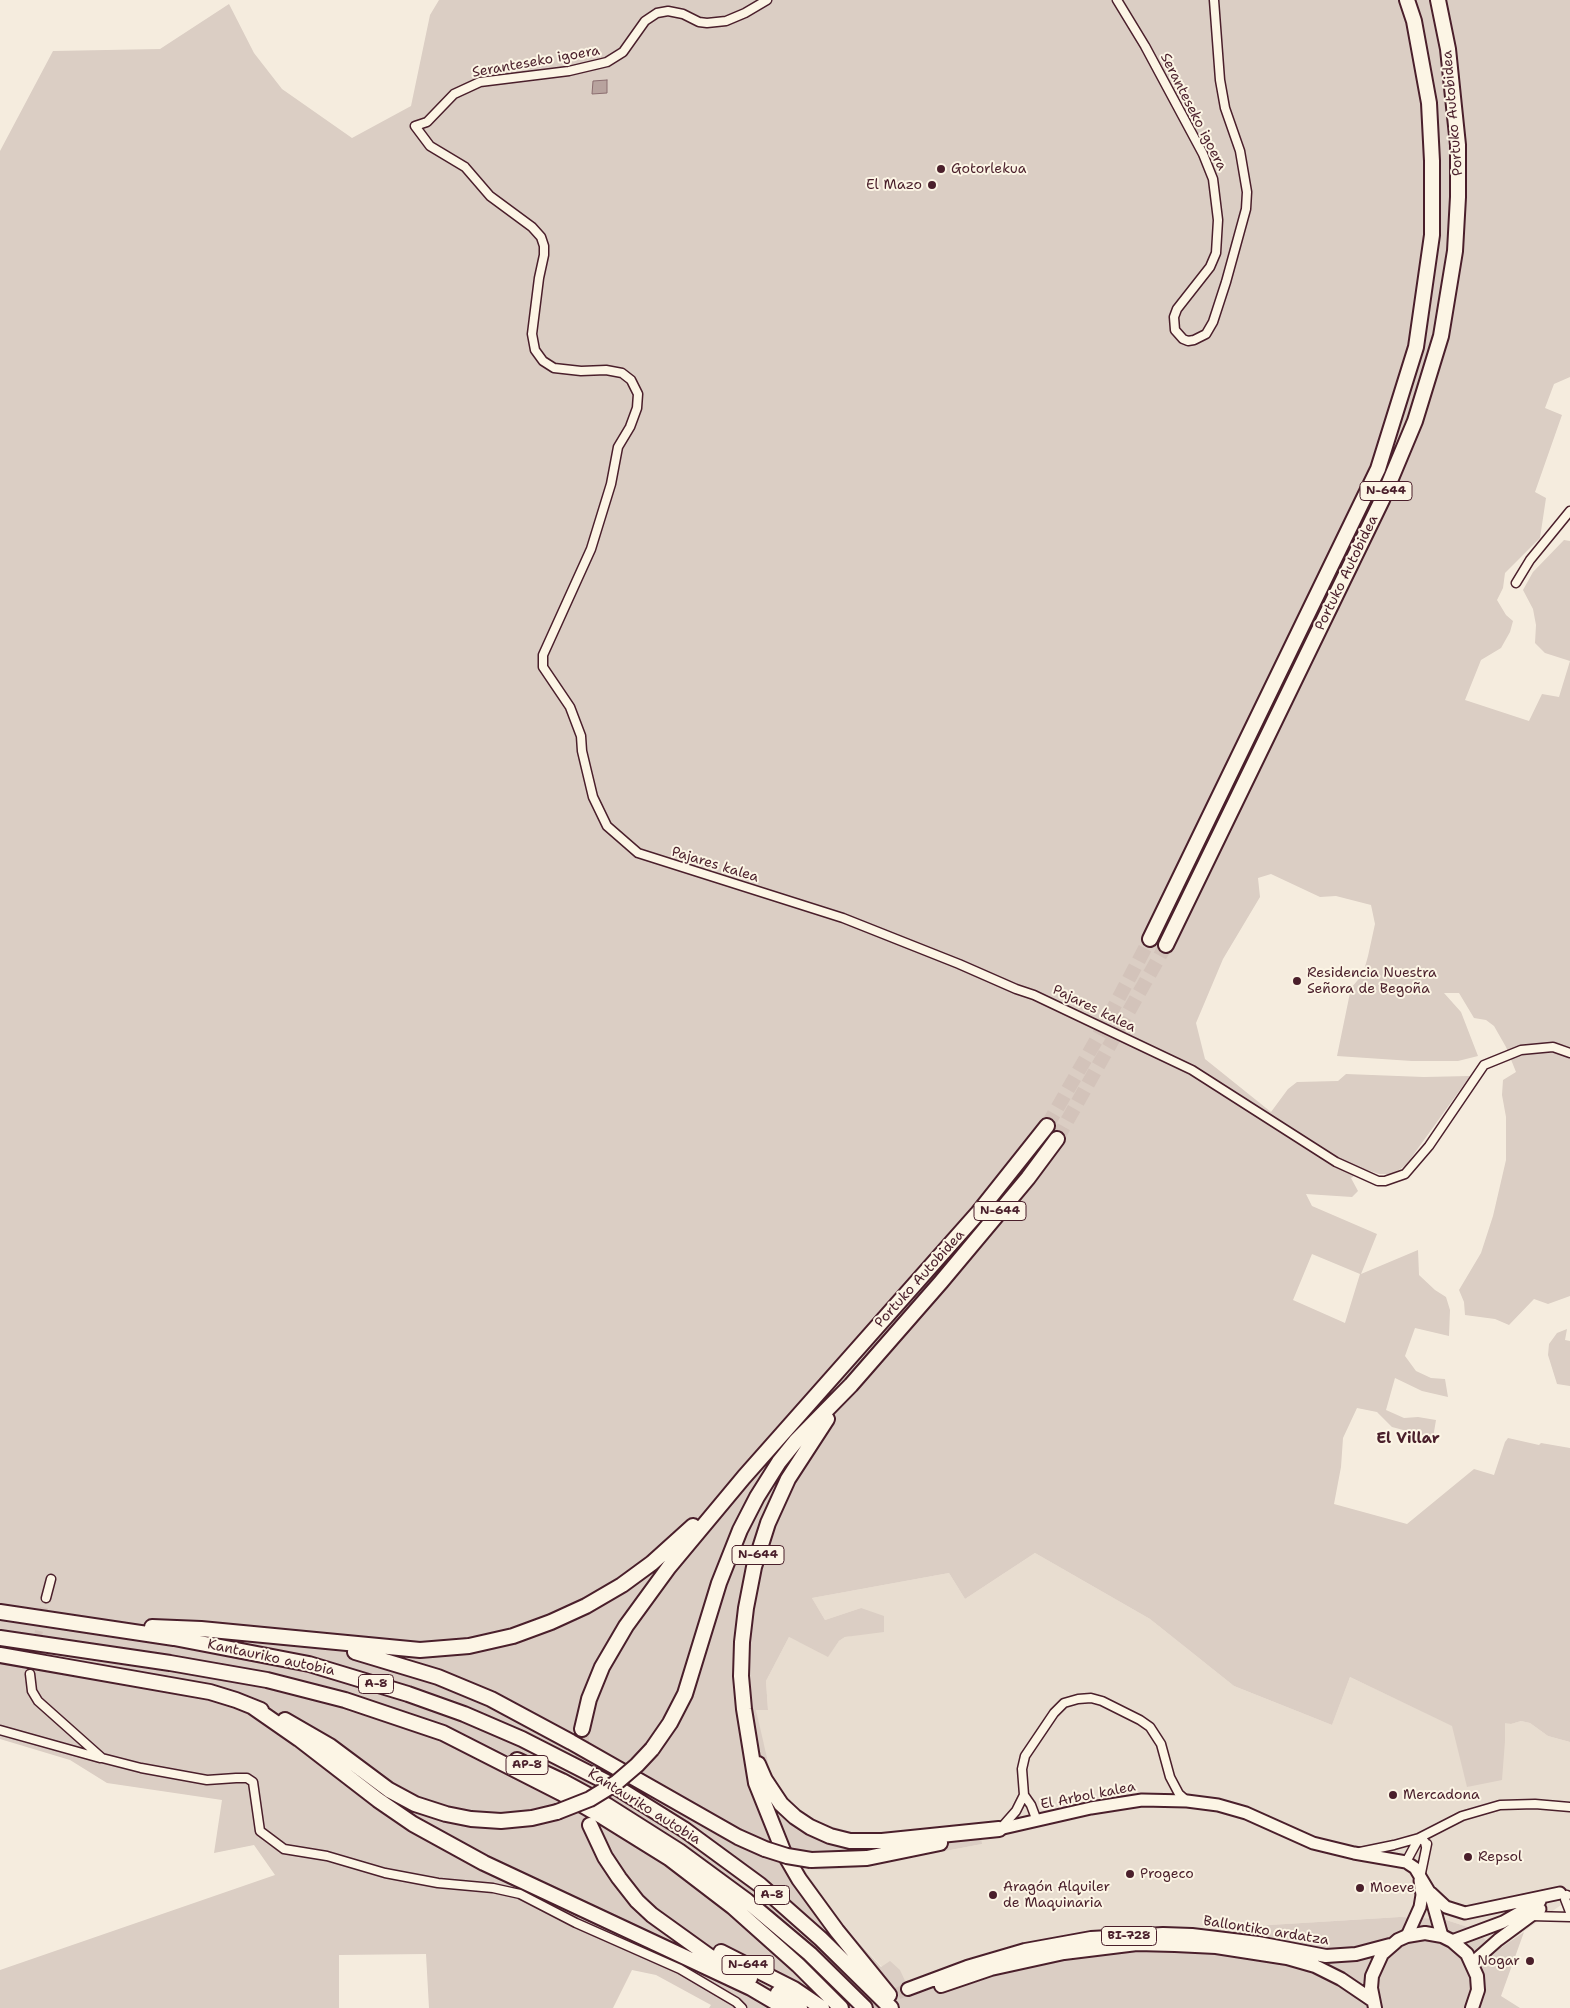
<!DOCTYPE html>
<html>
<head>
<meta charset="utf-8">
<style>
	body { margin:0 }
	canvas { display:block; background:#f5ecde }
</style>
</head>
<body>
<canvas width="1570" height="2008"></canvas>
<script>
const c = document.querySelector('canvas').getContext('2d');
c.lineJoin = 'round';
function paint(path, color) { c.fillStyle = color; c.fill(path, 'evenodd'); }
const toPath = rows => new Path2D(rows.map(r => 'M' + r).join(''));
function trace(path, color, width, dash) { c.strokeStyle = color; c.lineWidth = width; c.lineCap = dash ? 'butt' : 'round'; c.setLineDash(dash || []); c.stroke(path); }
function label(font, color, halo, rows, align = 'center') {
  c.font = font + ' "Shantell Sans",sans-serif'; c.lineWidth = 4; c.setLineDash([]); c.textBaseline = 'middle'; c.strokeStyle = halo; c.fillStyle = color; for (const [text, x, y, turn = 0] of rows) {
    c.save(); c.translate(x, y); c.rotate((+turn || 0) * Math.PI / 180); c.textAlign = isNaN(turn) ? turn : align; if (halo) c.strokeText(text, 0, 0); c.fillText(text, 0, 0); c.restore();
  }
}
const built = toPath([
	[1035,1553,1150,1619,1234,1686,1332,1725,1350,1677,1453,1726,1468,1787,1505,1741,1504,1722,1511,1724,1521,1721,1530,1723,1548,1736,1570,1742,1570,1901,1561,1905,1502,1947,1486,1940,1471,1928,1443,1919,1400,1917,1188,1930,947,1969,906,1983,882,1967,843,1925,803,1868,824,1870,856,1868,982,1844,909,1831,860,1834,820,1823,799,1810,783,1792,770,1771,762,1741,756,1710,768,1710,766,1681,789,1637,828,1656,839,1641,845,1637,856,1635,861,1608,825,1620,812,1598,949,1573,965,1599]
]);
const green = toPath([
	[439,0,1570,0,1570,377,1554,384,1545,408,1562,415,1535,492,1546,498,1540,538,1505,573,1503,588,1497,600,1506,615,1513,621,1510,632,1501,648,1481,660,1465,700,1529,721,1542,694,1559,697,1570,661,1545,653,1535,643,1536,625,1533,609,1523,590,1533,572,1564,540,1570,541,1570,1296,1548,1304,1534,1299,1509,1325,1495,1319,1465,1315,1464,1302,1459,1290,1481,1253,1493,1216,1506,1160,1506,1117,1502,1095,1503,1080,1516,1072,1506,1047,1494,1026,1486,1020,1474,1018,1459,993,1444,993,1461,1012,1478,1056,1458,1061,1412,1061,1337,1056,1351,988,1363,974,1368,956,1375,924,1371,905,1336,896,1320,897,1271,874,1258,878,1260,897,1223,959,1196,1023,1205,1059,1271,1112,1288,1089,1297,1082,1338,1081,1346,1074,1424,1077,1470,1076,1406,1165,1399,1170,1390,1174,1379,1174,1364,1169,1351,1178,1358,1191,1352,1197,1306,1194,1312,1206,1377,1234,1361,1274,1418,1250,1419,1275,1435,1290,1446,1297,1450,1310,1449,1336,1415,1328,1405,1356,1416,1371,1431,1378,1445,1379,1448,1397,1422,1391,1395,1378,1386,1410,1404,1418,1418,1417,1436,1420,1433,1438,1392,1427,1377,1412,1357,1408,1343,1438,1341,1467,1334,1504,1407,1524,1474,1469,1494,1475,1505,1442,1508,1438,1539,1445,1541,1443,1570,1448,1570,1742,1548,1736,1530,1723,1521,1721,1511,1724,1505,1723,1505,1741,1502,1780,1467,1787,1452,1726,1350,1677,1332,1725,1234,1686,1150,1619,1035,1553,965,1599,949,1573,812,1598,825,1620,861,1608,884,1616,884,1632,845,1637,839,1641,828,1657,789,1637,766,1681,768,1710,756,1710,770,1771,783,1792,799,1810,820,1823,860,1834,979,1825,982,1844,856,1868,824,1870,804,1869,843,1925,881,1967,890,1961,900,1970,906,1983,947,1969,1188,1930,1400,1917,1443,1919,1471,1928,1486,1940,1502,1947,1524,1932,1501,1996,1520,2008,709,2008,711,2005,656,1975,632,1970,613,2008,429,2008,426,1954,339,1955,339,2008,0,2008,0,1970,275,1875,254,1845,214,1853,222,1800,107,1783,70,1760,0,1739,0,151,53,51,160,49,229,4,254,53,282,89,352,138,411,106,430,15],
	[1312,1254,1360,1274,1345,1323,1293,1300],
	[1567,1329,1565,1340,1570,1341,1570,1386,1557,1384,1548,1355,1549,1344,1557,1333]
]);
const water = toPath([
	[607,80,607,93,592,94,593,81,607,80]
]);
const streetTunnel = toPath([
	[30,1674,46,1598]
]);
const primaryTunnel = toPath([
	[865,2008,908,1989]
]);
const highwayTunnel = toPath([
	[1047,1126,1098,1037,1150,939],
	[1057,1139,1166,945],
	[582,1729,582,1774,587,1803]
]);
const street = toPath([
	[767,0,745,13,726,21,707,23,699,22,683,14,668,11,657,13,645,21,623,52,607,62,569,71,480,82,454,94,427,122,415,126,430,146,465,167,490,196,532,227,541,237,544,246,544,255,539,278,532,334,535,350,543,361,554,368,581,371,606,370,622,373,631,380,638,394,637,408,630,427,618,447,611,484,591,549,543,655,543,667,570,707,581,736,582,751,593,797,607,826,638,853,843,918,959,964,1016,989,1034,995,1192,1070,1336,1162,1378,1181,1385,1181,1405,1174,1429,1146,1484,1065,1521,1050,1553,1047,1570,1053],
	[1117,0,1145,46,1203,154,1213,179,1218,220,1216,253,1210,267,1177,309,1174,317,1175,330,1183,339,1188,341,1194,340,1206,334,1213,322,1226,282,1246,209,1247,192,1240,151,1225,108,1220,80,1214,0],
	[1516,583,1530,560,1570,511],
	[46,1598,51,1579],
	[30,1674,32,1691,38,1701,102,1758,141,1768,207,1780,236,1778,247,1778,253,1782,260,1831,284,1849,327,1856,385,1873,438,1883,493,1888,520,1894,576,1923,680,1969,736,2002,742,2008],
	[0,1730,100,1758],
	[1037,1821,1031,1805,1024,1795,1022,1769,1025,1756,1054,1713,1064,1703,1078,1699,1091,1698,1102,1701,1140,1720,1150,1727,1161,1744,1170,1777,1179,1794,1187,1801],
	[1001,1828,1016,1811,1024,1795],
	[1360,1852,1394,1845,1419,1838,1425,1842,1426,1847],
	[1406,1862,1419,1838,1462,1816,1500,1805,1535,1804,1570,1807],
	[1420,1878,1427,1844],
	[1567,1895,1565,1899,1570,1912],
	[1531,1916,1570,1917]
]);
const secondary = toPath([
	[999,1829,1091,1808,1142,1800,1187,1801,1218,1805,1246,1813,1313,1843,1354,1853,1406,1862,1415,1868,1430,1893,1442,1936],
	[1431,1893,1446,1907,1465,1913,1560,1893],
	[1407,1936,1420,1907,1422,1895,1420,1880],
	[1452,1941,1503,1922,1540,1901],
	[1472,1963,1498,1940,1540,1909]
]);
const primary = toPath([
	[941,1986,991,1969,1064,1953,1137,1944,1175,1945,1216,1947,1287,1958,1315,1966,1341,1979,1372,2000],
	[908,1989,967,1967,1025,1950,1091,1938,1163,1934,1192,1935,1258,1943,1326,1956,1356,1954,1390,1945],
	[1375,2008,1371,1988,1372,1976,1382,1954,1398,1940,1407,1936,1425,1933,1442,1936,1452,1941,1467,1954,1477,1976,1478,1990,1472,2008]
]);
const highway = toPath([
	[1150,939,1378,469,1416,347,1432,235,1432,161,1429,103,1414,21,1407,0],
	[1166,945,1382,500,1415,421,1441,336,1455,251,1458,197,1458,145,1448,49,1438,0],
	[827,1419,788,1479,768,1523,754,1567,746,1608,742,1642,741,1676,744,1709,756,1783,784,1853,799,1879,837,1931,889,1995],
	[0,1612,174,1638,309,1664,408,1694,464,1714,522,1739,616,1787,685,1830,760,1885,821,1939,891,2008],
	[152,1627,201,1629,420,1650,469,1646,513,1636,551,1622,586,1606,622,1585,652,1563,693,1526],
	[0,1638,170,1663,267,1680,345,1700,443,1733,561,1793,603,1817,669,1858,733,1907,798,1965,841,2008],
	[355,1652,438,1677,491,1699,571,1742,738,1837,765,1849],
	[0,1655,210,1692,236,1700,261,1710],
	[253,1707,299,1739,378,1800,413,1824,484,1863,751,1988,785,2008],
	[285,1720,330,1746,389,1790,415,1804,446,1814,471,1819,501,1821,532,1818,557,1812],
	[582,1729,589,1699,602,1667,626,1626,669,1567,744,1477,977,1214,1047,1126],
	[652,1749,670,1723,685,1694,719,1583,740,1530,757,1497,779,1462,796,1441,851,1385,941,1282,1028,1178,1057,1139],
	[517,1760,562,1781,608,1806,679,1851,747,1901,810,1954,865,2008],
	[758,1764,765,1780,781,1804,795,1817,810,1827,830,1836,850,1841,882,1841,999,1829],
	[590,1825,605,1857,619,1878,637,1901,652,1915,709,1956,750,1978],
	[811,1860,867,1858,940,1843],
	[721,1952,794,1989,822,2008],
	[778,1993,800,2008]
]);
const highwayBridge = toPath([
	[557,1812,590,1799,616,1783,637,1765,652,1749],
	[765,1849,787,1856,811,1860]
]);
const markers = [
	[941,169,5,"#4a1f2b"],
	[932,185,5,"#4a1f2b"],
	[1297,981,5,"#4a1f2b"],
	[1393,1795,5,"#4a1f2b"],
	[1468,1857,5,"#4a1f2b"],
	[1130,1874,5,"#4a1f2b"],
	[1360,1888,5,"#4a1f2b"],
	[993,1895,5,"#4a1f2b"],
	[1530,1961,5,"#4a1f2b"]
];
const shields = [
	[1386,491,52],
	[1000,1211,52],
	[758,1555,52],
	[376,1684,35],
	[527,1765,42],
	[772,1895,35],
	[1129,1936,55],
	[748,1965,52]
];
const shieldNames = [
	["N-644",1386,491],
	["N-644",1000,1211],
	["N-644",758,1555],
	["A-8",376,1684],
	["AP-8",527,1765],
	["A-8",772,1895],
	["BI-728",1129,1936],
	["N-644",748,1965]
];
const streetNames = [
	["Seranteseko igoera",536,62,-10],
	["Seranteseko igoera",1193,112,63],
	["Portuko Autobidea",1453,113,-95],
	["Portuko Autobidea",1347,573,-64],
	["Pajares kalea",715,865,17],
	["Pajares kalea",1094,1009,26],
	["Portuko Autobidea",920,1279,-48],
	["Kantauriko autobia",271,1658,12],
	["El Arbol kalea",1088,1796,-11],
	["Kantauriko autobia",644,1807,32],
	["Ballontiko ardatza",1266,1931,9]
];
const poiNames = [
	["Gotorlekua",951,169],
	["El Mazo",922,185,"right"],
	["Residencia Nuestra",1307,973],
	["Señora de Begoña",1307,989],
	["Mercadona",1403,1795],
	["Repsol",1478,1857],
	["Progeco",1140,1874],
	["Aragón Alquiler",1003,1887],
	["de Maquinaria",1003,1903],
	["Moeve",1370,1888],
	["Nogar",1520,1961,"right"]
];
const neighbourhoodNames = [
	["El Villar",1408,1439]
];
paint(built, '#e8ddd0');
paint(green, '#dbcec4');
paint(water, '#b8a39e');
trace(water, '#8c6e70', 1);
trace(streetTunnel, '#d3c3ba', 8, [8, 4]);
trace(primaryTunnel, '#d3c3ba', 12, [12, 6]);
trace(highwayTunnel, '#d3c3ba', 14, [14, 7]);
trace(street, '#4a1f2b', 11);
trace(secondary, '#4a1f2b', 15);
trace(primary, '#4a1f2b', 16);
trace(highway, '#4a1f2b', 18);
trace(street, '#fcf5e5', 8);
trace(secondary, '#fcf5e5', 11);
trace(primary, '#fcf5e5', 12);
trace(highway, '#fcf5e5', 14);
trace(highwayBridge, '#4a1f2b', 18, []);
trace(highwayBridge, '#fcf5e5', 14);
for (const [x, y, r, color] of markers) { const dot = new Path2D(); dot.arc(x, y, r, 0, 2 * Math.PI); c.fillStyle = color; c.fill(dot); trace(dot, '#fcf5e5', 2); }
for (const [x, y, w] of shields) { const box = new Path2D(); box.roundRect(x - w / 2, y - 9.5, w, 19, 4); c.fillStyle = '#fcf5e5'; c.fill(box); trace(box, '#4a1f2b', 1); }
label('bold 12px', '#4a1f2b', null, shieldNames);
label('14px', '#4a1f2b', '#fcf5e5', streetNames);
label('14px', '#4a1f2b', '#fcf5e5', poiNames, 'left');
label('bold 15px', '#4a1f2b', '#fcf5e5', neighbourhoodNames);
</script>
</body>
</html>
